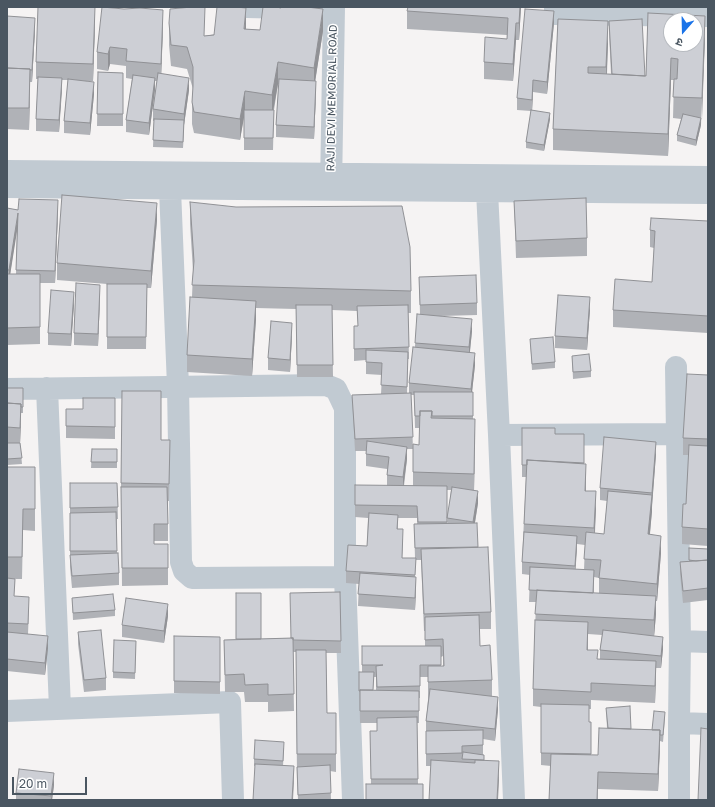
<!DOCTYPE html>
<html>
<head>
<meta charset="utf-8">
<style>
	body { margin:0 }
	#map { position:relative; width:715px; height:807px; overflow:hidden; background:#f5f3f3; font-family:"Golos Text","Noto Sans Devanagari",sans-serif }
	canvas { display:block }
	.frame { position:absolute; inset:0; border:8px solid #4a5661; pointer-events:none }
	.north { position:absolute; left:663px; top:12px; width:40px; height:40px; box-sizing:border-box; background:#fff; border:1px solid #b7bbc0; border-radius:50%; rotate:200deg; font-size:11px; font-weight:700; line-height:16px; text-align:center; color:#4a5661 }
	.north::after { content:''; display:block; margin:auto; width:14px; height:18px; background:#1a73e8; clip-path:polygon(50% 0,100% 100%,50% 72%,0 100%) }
	.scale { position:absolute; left:12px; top:777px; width:75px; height:18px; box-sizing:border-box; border:2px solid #4a5661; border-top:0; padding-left:5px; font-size:12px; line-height:14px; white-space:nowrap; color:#4a5661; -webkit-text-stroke:3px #fff; paint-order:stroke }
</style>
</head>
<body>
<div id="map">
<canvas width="715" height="807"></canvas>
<div class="frame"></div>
<div class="north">उ</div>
<div class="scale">20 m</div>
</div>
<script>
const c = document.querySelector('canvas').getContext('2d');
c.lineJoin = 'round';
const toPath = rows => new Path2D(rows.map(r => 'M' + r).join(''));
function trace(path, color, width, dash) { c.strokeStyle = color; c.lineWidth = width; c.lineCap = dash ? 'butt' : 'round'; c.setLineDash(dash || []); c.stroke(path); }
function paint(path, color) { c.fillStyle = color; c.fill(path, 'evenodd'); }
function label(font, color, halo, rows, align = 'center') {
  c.font = font + ' "Golos Text",sans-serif'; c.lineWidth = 3; c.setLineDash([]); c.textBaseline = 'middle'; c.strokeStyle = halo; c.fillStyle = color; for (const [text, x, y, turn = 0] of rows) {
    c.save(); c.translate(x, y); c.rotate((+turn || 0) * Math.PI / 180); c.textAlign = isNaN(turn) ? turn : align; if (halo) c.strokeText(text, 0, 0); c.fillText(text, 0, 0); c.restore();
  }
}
const minor = toPath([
	[247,7,334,9],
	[555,7,555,14,708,16],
	[7,171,708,177],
	[488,176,487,191,499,435,514,800],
	[7,187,708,193],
	[331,188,334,7],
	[170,189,178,386,181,562,184,571,192,578,345,577],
	[676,367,680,641,679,723,679,800],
	[47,388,60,709],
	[7,389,326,385,336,389,345,408,345,577,353,800],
	[499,435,677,434],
	[680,641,708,642],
	[7,711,230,702,233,800],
	[679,723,708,724]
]);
const wall = toPath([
	[521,7,519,40,516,40,513,81,484,79,484,62,507,39,507,35,407,29,407,11],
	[648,13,705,38,701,125,696,146,677,141,677,135,681,119,673,118,674,80,671,80,668,156,553,150,553,129,558,19,608,43,607,74,611,74,609,33,609,21,646,76],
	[7,16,35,30,32,82,30,82,29,130,7,129],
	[169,23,204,36,246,29,260,30,323,31,315,81,316,93,314,139,276,137,276,125,279,84,278,84,274,110,273,150,244,150,244,114,240,140,194,133,192,124,192,102,193,89,187,69,171,66,169,45],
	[554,23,547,94,533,92,532,110,550,119,544,151,526,148,526,142,531,111,517,110,517,98],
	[95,24,93,81,87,81,94,94,90,135,64,133,64,121,68,80,62,80,59,132,36,131,36,119,38,79,36,79,36,62],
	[163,27,161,74,189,90,184,125,183,148,153,147,154,121,153,121,153,109,157,81,155,81,155,90,149,135,126,132,126,120,132,79,126,78,126,66,110,64,108,71,97,69,97,52],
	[98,72,123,73,123,126,97,126],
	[514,201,587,238,587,256,516,258],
	[190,202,411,291,411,313,408,313,409,359,408,359,407,393,409,393,409,383,420,314,419,277,477,303,477,315,441,316,472,331,470,352,475,365,472,392,473,392,473,419,475,436,474,490,478,503,475,523,478,547,491,612,491,629,479,629,480,646,492,680,492,696,498,709,495,741,483,739,483,755,484,760,499,778,431,766,426,766,426,721,428,700,428,677,420,677,420,698,419,698,419,723,417,723,418,784,371,784,370,731,377,731,377,723,360,723,359,672,362,672,362,646,425,646,425,631,424,631,421,560,416,560,415,577,416,589,415,610,358,606,359,584,346,583,346,571,367,546,368,518,355,517,355,485,387,486,387,469,366,466,366,451,355,451,352,395,381,394,382,375,366,374,366,360,354,361,354,326,358,326,357,311,332,310,333,377,297,377,296,309,256,308,256,319,252,376,187,372,187,355,192,297,193,271,190,224],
	[411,395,414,395,415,428,420,428,419,445,413,472,413,486,404,486,407,459,407,449,413,449],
	[447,490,451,490,447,524],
	[398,518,417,518,417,524,414,524,415,558,402,558,403,541,398,529],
	[443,656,443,666,441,666,441,657],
	[374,677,376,677,376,690,373,690],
	[7,208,18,210,58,212,55,283,40,283,40,344,7,345],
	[17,227,16,274,10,274],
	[157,220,151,288,147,288,146,349,107,349,107,284,57,280,57,263],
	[708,221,708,333,613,327,613,310,652,282,654,248,650,247,650,230],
	[100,297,98,346,74,345,74,333],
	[74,304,71,346,48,345,48,333],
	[590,309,587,350,555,348,555,336],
	[292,335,290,372,268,370,268,358],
	[530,339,555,362,555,368,532,370],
	[572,356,591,371,591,377,573,379],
	[708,375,708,546,682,544,682,527,686,504,689,455,683,455,683,438],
	[7,388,23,388,23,413,21,413,20,443,22,464,7,465],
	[122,391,161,440,170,440,169,501,168,501,168,541,154,541,154,544,168,544,168,585,122,586,121,487],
	[115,398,115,439,66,438,66,409,83,409],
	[522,428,555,434,584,463,586,481,586,491,596,508,595,533,604,534,607,501,600,500,600,488,656,454,650,534,661,553,657,601,656,601,656,614,654,636,663,649,661,668,656,668,655,703,591,700,591,709,589,709,589,722,591,722,591,755,598,755,607,728,606,708,631,729,652,730,665,718,663,742,660,741,658,791,598,789,598,800,549,800,551,766,541,765,541,707,533,706,533,689,536,602,529,602,530,575,522,574,522,562,526,477,522,477],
	[577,544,585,545,584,570,575,569],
	[594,577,599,578,599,593,594,593],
	[588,634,602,635,600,650,600,659,598,659,588,650],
	[92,449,117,449,117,468,91,468],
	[7,467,35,467,35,531,23,530,22,579,15,579,14,596,29,609,28,634,48,648,45,675,7,671],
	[70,483,117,483,118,519,117,519,117,553,119,573,119,585,72,588,70,567],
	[689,548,708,549,708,600,683,603,680,574,680,562,689,561],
	[340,592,341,653,326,653,327,713,336,713,336,772,330,771,331,800,298,800,297,779,296,652,293,652,294,711,268,712,268,702,245,702,244,692,225,692,224,640,290,638],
	[72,598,115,610,115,616,73,620],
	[168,616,164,643,122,637,122,625],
	[78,632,106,678,106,690,84,692,78,644],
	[174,636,220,637,220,694,174,693],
	[136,641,135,679,113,678,113,672],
	[284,748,283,766,294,778,254,766,254,759],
	[54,785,52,800,16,800,16,793]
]);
const shadedWall = toPath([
	[95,7,95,24,93,81,93,64],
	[520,7,521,7,519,40,519,23],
	[246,8,246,30,244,29],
	[323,9,323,31,314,89,314,68],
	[163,10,163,27,161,81,161,64],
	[554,11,554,23,547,94,547,82],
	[705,16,705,38,702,119,702,98],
	[35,18,35,30,32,82,32,70],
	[608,21,608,43,606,89,606,67],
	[516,23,516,40,513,81,513,64],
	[110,47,110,64,108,71,108,54],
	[671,58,671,80,668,156,668,134],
	[278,62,278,84,272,117,272,95],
	[30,69,30,90,29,130,29,108],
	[62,78,62,90,59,132,59,120],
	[155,78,155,90,149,135,149,123],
	[189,78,189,90,184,125,183,148,184,114],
	[533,80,533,92,532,112,532,100],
	[316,81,316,93,314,139,314,127],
	[94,82,94,94,90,135,90,123],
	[245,91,245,112,240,140,240,119],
	[550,113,550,119,544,151,544,145],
	[701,118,701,125,696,146,696,140],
	[58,200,58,212,55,283,55,271],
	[157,203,157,220,151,288,151,271],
	[18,213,18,225,9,282,9,270],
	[100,285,100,297,98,346,98,334],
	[74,292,74,304,71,346,71,334],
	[590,297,590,309,587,350,587,338],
	[256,301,256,319,252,376,252,359],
	[472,319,472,331,469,359,469,347],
	[292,323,292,335,290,372,290,360],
	[475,353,475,365,471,401,471,389],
	[21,404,21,421,20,445,20,428],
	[475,419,475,436,474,491,474,474],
	[656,442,656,454,652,505,652,493],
	[407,447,407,459,403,489,403,477],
	[586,464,586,481,585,508,585,491],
	[478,491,478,503,473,534,473,522],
	[596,491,596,508,594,545,594,528],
	[652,495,652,512,648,552,648,534],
	[577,536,577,548,575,578,575,566],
	[661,536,661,553,657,601,657,584],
	[416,577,416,589,415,610,415,598],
	[656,596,656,614,654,637,654,620],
	[168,604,168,616,164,643,164,631],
	[588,622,588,639,587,667,587,650],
	[48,636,48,648,45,675,45,663],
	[663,637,663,649,661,668,661,656],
	[656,661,656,678,655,703,655,686],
	[498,697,498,709,495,741,495,729],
	[660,730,660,747,658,791,658,774],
	[499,761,499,778,498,800,497,800],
	[294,766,294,778,293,800,292,800],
	[54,773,54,785,52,800,51,800]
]);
const building = toPath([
	[38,7,95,7,93,64,36,62,38,7],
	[102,7,124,9,140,8,163,10,161,64,126,61,127,49,110,47,108,54,97,52,102,7],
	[192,7,205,7,204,36,214,35,217,7,236,7,246,8,244,29,260,30,263,7,276,7,281,8,281,7,307,7,323,9,314,68,278,62,272,95,245,91,240,119,194,112,192,102,193,86,193,67,187,47,171,45,169,23,170,9,192,7],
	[408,7,520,7,519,23,516,23,513,64,484,62,485,37,507,39,508,18,407,11,408,7],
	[525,9,554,11,547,82,533,80,532,100,517,98,525,9],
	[648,13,705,16,702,98,673,97,674,79,677,79,678,59,671,58,668,134,553,129,558,19,608,21,606,67,588,67,588,73,646,76,648,13],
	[671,20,695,20,695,44,671,44,671,20],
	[7,16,35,18,32,70,30,70,30,69,7,68,7,16],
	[642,19,645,76,612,74,609,21,642,19],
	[7,68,30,69,29,108,7,108,7,68],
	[98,72,123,73,123,114,97,114,98,72],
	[158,73,189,78,184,114,153,109,158,73],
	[133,75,155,78,149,123,126,120,133,75],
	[38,77,62,78,59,120,36,119,38,77],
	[68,79,94,82,90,123,64,121,68,79],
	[279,79,316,81,314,127,276,125,279,79],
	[244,110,274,110,273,138,244,138,244,110],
	[531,110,550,113,544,145,526,142,531,110],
	[683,114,701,118,696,140,677,135,683,114],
	[154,119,184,120,183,142,153,140,154,119],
	[62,195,157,203,151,271,57,263,62,195],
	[586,198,587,238,516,241,514,201,586,198],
	[19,199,58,200,55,271,16,270,18,213,9,270,7,270,7,208,18,210,19,199],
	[190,202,236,207,402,206,410,247,411,291,192,285,194,261,190,202],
	[651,218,708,221,708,316,613,310,615,279,652,282,655,231,650,230,651,218],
	[7,274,40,274,40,327,7,328,7,274],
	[476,275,477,303,420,305,419,277,476,275],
	[76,283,100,285,98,334,74,333,76,283],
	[107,284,147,284,146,337,107,337,107,284],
	[51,290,74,292,71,334,48,333,51,290],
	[558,295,590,297,587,338,555,336,558,295],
	[190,297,256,301,252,359,187,355,190,297],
	[296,305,332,305,333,365,297,365,296,305],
	[408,305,409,347,354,349,354,326,358,326,357,306,408,305],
	[417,314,472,319,469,347,415,343,417,314],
	[271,321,292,323,290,360,268,358,271,321],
	[553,337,555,362,532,364,530,339,553,337],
	[413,347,475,353,471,389,409,383,413,347],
	[366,350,408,352,407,387,381,385,382,363,366,362,366,350],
	[589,354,591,371,573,372,572,356,589,354],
	[687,374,708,375,708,439,683,438,687,374],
	[7,388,23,388,23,407,21,407,21,404,7,403,7,388],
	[122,391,161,391,161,440,170,440,169,484,121,483,122,391],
	[414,392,473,392,473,416,432,416,432,411,420,411,420,416,415,416,414,392],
	[411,393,413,437,355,439,352,395,411,393],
	[83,398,115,398,115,427,66,426,66,409,83,409,83,398],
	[7,403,21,404,20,428,7,427,7,403],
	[420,411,432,411,431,418,475,419,474,474,413,472,413,444,419,445,420,411],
	[522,428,555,428,555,434,584,434,584,463,527,460,527,465,522,465,522,428],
	[604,437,656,442,652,493,600,488,604,437],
	[367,441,407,447,403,477,387,475,389,457,366,454,367,441],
	[7,443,20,443,22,458,7,459,7,443],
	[689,445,708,446,708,529,682,527,683,504,686,504,689,445],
	[92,449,117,449,117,462,91,462,92,449],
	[527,460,586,464,585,491,596,491,594,528,524,524,527,460],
	[7,467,35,467,35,509,23,509,22,557,7,557,7,467],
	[70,483,117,483,118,507,70,508,70,483],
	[355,485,447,486,447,522,418,522,417,506,355,505,355,485],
	[121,487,167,487,168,524,154,524,154,544,168,544,168,568,122,568,121,487],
	[452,487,478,491,473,522,447,518,452,487],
	[608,491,652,495,648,534,661,536,657,584,599,578,601,560,584,559,586,532,604,534,608,491],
	[116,512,117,551,70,551,70,513,116,512],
	[369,513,398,515,397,529,403,529,402,558,416,558,415,575,346,571,348,545,367,546,369,513],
	[477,523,478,547,415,548,414,524,477,523],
	[524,532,577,536,575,566,522,562,524,532],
	[488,547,491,612,424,614,421,549,488,547],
	[689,548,708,549,708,560,696,561,689,560,689,548],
	[118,553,119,573,72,576,70,555,118,553],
	[708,560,708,588,683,591,680,562,708,560],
	[530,567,594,570,593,593,529,590,530,567],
	[360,573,416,577,415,598,358,594,360,573],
	[7,578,15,579,14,596,29,597,28,624,7,623,7,578],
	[537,590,656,596,654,620,535,614,537,590],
	[340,592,341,641,293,640,293,638,291,638,290,593,340,592],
	[236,593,261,593,261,639,236,639,236,593],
	[113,594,115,610,73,613,72,598,113,594],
	[126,598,168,604,164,631,122,625,126,598],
	[479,615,480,646,490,645,492,680,428,682,428,666,444,666,443,639,425,640,425,617,479,615],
	[535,620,588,622,587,650,598,650,597,659,656,661,655,686,591,683,591,692,533,689,535,620],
	[101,630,106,678,84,680,78,632,101,630],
	[603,630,663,637,661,656,600,650,603,630],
	[7,632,48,636,45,663,7,659,7,632],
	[174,636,220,637,220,682,174,681,174,636],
	[293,638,294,694,268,695,268,684,245,685,244,674,225,675,224,640,293,638],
	[114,640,136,641,135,673,113,672,114,640],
	[362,646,441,646,441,665,420,665,420,686,377,687,376,666,383,665,362,665,362,646],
	[296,650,326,650,327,713,336,713,336,754,297,754,296,650],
	[359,672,374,672,373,690,360,690,360,691,359,691,359,672],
	[430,689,498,697,495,729,426,721,430,689],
	[360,690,419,691,419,711,360,711,360,690],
	[541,704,589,705,589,722,591,722,591,754,541,753,541,704],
	[630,706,631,729,608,728,606,708,630,706],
	[654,711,665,712,663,735,660,735,660,730,652,730,654,711],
	[417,717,418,779,371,779,370,731,377,731,377,718,417,717],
	[599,728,660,730,658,774,598,772,597,800,549,800,551,754,598,755,599,728],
	[701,728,708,729,708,800,698,800,701,728],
	[483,730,483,745,462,746,462,753,426,754,426,731,483,730],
	[255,740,284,742,283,761,254,759,255,740],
	[463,752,484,755,484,760,462,759,463,752],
	[431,760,475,763,475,760,499,761,497,800,429,800,431,760],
	[255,764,294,766,292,800,253,800,255,764],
	[330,765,331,793,298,795,297,767,330,765],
	[19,769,54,773,51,796,16,793,19,769],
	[366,784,423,784,423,800,366,800,366,784]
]);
const streetNames = [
	["RAJI DEVI MEMORIAL ROAD",332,98,-89]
];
trace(minor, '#c1cad2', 22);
paint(wall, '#b0b2b7');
paint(shadedWall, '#909195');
paint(building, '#cdcfd5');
trace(building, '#909195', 1);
label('11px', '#4a5661', '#fff', streetNames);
</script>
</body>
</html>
